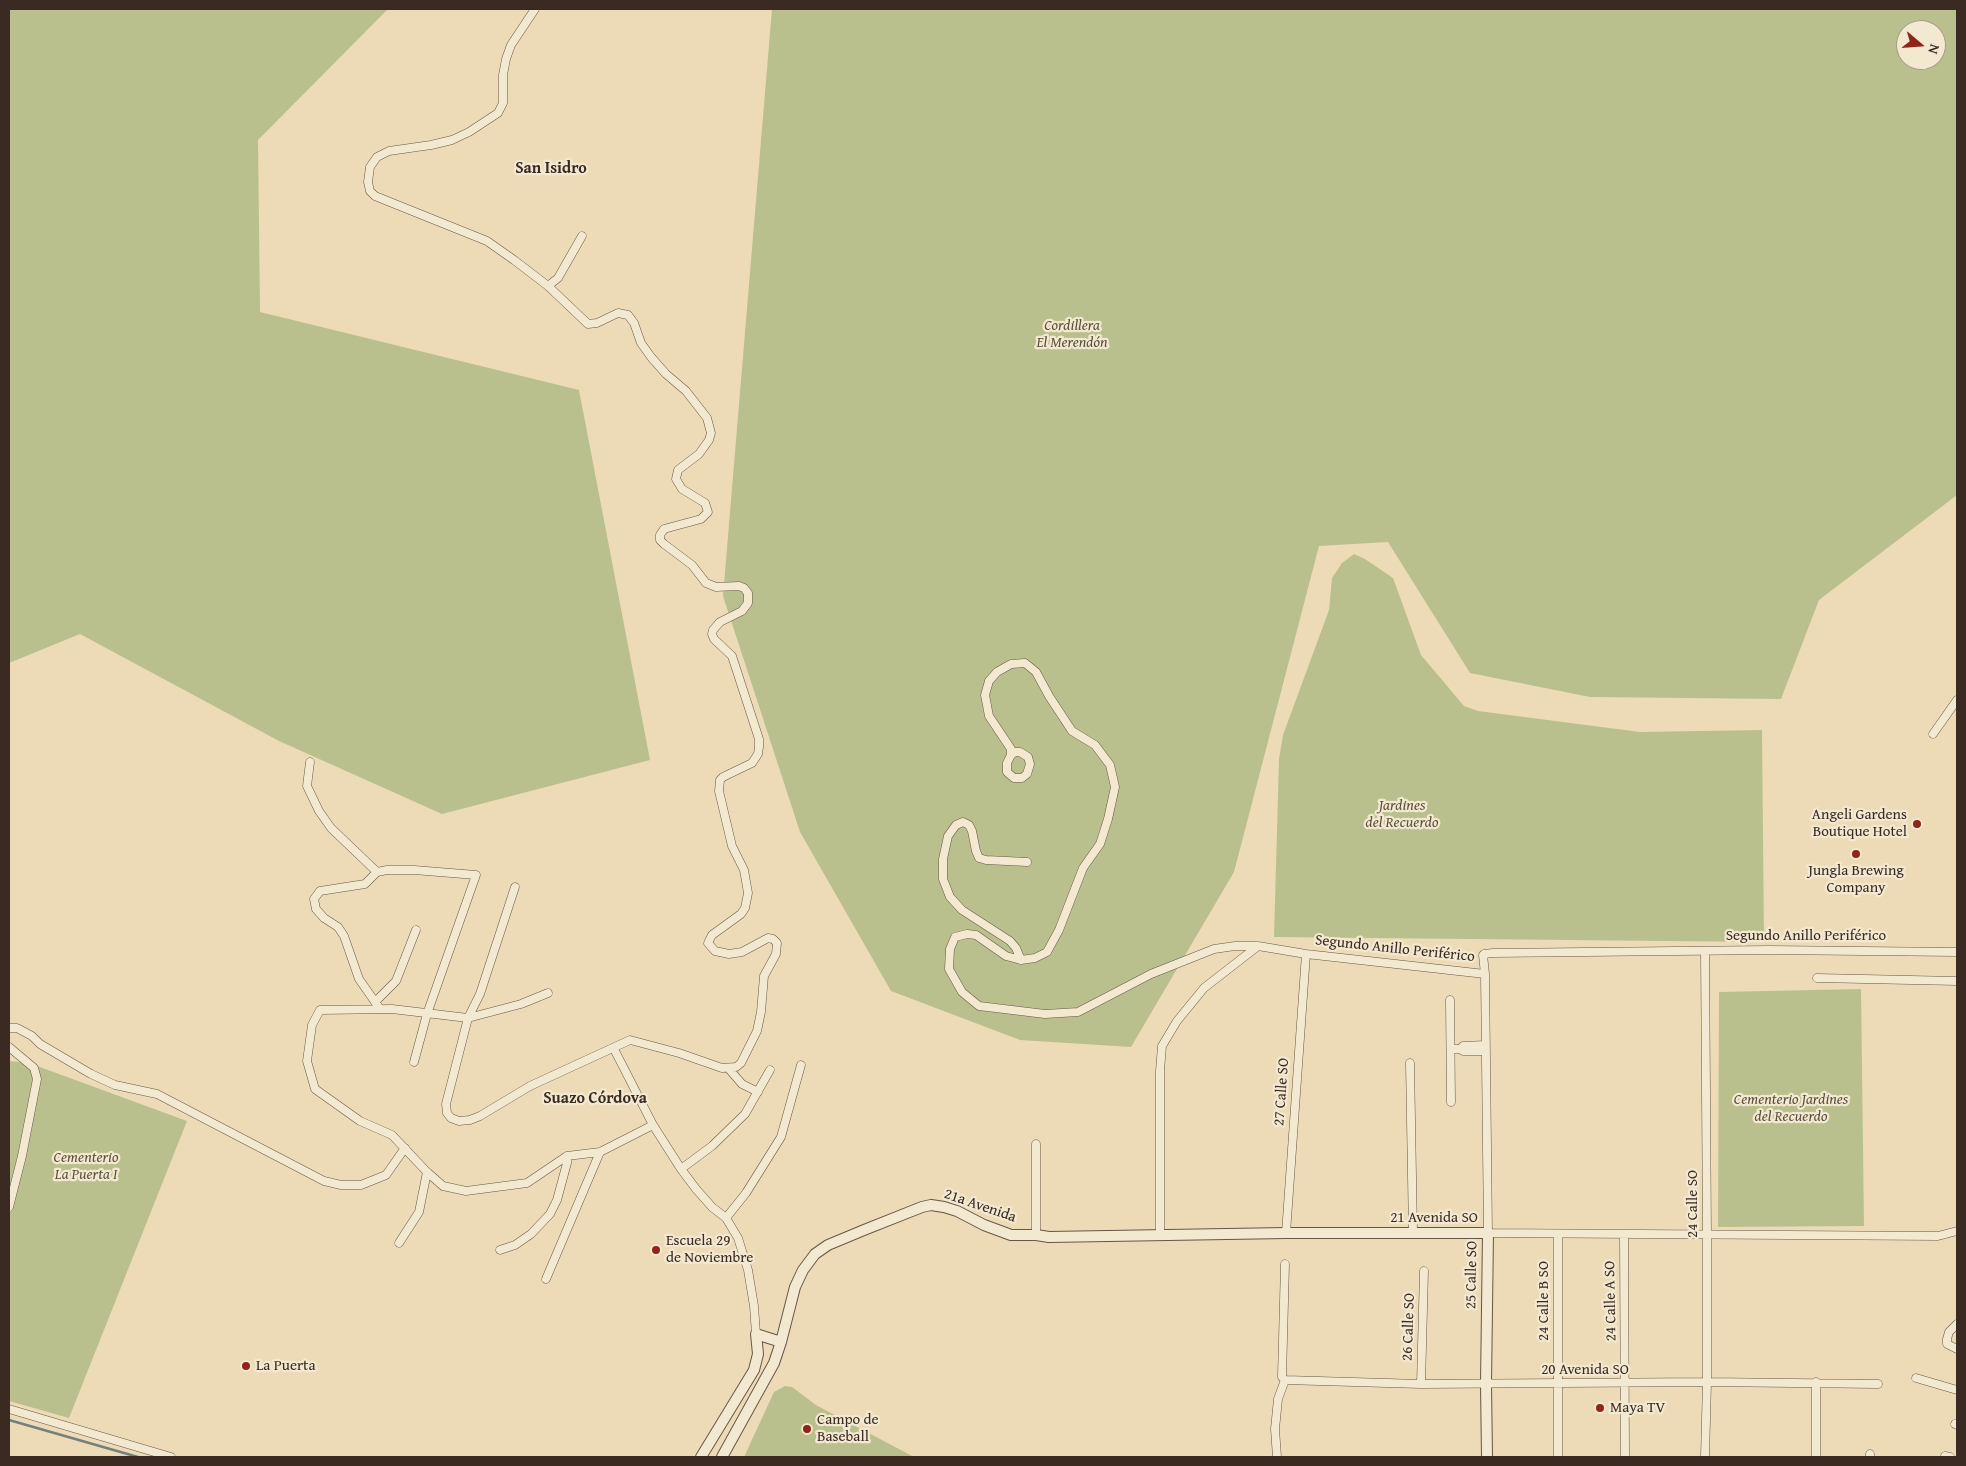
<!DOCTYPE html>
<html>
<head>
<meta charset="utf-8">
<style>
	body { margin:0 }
	#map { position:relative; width:1966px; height:1466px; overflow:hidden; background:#eddbb7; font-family:"Gentium Book Plus",serif }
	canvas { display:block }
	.frame { position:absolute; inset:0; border:10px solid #3a2a22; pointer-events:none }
	.north { position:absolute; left:1896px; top:20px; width:50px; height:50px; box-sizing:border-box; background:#f3e8d0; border:1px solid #a99c8a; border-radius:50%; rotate:108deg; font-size:14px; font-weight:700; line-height:20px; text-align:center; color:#3a2a22 }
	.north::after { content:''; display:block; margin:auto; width:18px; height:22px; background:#8f2418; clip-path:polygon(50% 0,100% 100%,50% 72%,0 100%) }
</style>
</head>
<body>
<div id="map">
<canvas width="1966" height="1466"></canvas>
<div class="frame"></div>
<div class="north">N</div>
</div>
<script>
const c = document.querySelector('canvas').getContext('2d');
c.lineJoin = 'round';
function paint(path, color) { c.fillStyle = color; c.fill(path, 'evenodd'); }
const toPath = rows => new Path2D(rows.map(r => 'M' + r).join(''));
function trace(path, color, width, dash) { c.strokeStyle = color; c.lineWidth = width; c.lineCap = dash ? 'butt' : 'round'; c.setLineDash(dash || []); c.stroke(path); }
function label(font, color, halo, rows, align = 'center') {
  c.font = font + ' "Gentium Book Plus",serif'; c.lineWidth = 4.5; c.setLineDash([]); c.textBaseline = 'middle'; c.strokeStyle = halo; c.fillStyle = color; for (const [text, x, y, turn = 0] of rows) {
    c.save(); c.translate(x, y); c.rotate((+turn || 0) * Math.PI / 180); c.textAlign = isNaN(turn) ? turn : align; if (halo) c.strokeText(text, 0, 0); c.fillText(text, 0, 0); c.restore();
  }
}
const green = toPath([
	[9,9,388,9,258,140,260,312,579,390,650,760,442,814,279,741,80,634,9,663],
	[772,9,1957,9,1957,495,1819,600,1781,699,1590,697,1470,673,1388,542,1319,546,1234,872,1131,1047,1020,1040,891,991,800,832,723,596],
	[1906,30,1936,30,1936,60,1906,60],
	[1354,554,1365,559,1393,578,1421,655,1464,706,1478,711,1640,732,1762,730,1764,942,1274,937,1279,759,1283,735,1329,610,1332,578,1342,563],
	[1861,989,1864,1226,1718,1227,1719,992],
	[9,1061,29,1063,187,1121,69,1418,9,1401],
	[785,1386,792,1387,816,1405,914,1457,744,1457,774,1392]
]);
const stream = toPath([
	[9,1420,138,1457]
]);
const minor = toPath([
	[548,286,558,278,582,236],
	[1933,734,1957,700],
	[1011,755,1015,752,1020,752,1028,757,1030,764,1027,774,1022,778,1014,778,1007,772,1007,763,1011,755,1011,749,989,716,985,695,989,681,997,672,1011,664,1025,663,1036,672,1049,696,1072,731,1095,745,1110,765,1115,787,1108,819,1100,844,1083,868,1059,930,1047,952,1035,958,1021,960,1006,956,976,935,967,934,955,937,950,949,949,969,962,992,979,1006,1045,1014,1078,1012,1151,974,1214,949,1235,946,1258,946,1306,954,1485,974],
	[310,762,307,786,319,811,331,828,377,872],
	[515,887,480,994,468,1018,446,1104,447,1113,451,1118,459,1121,470,1120,480,1116,530,1086,630,1040,679,1053,722,1068,736,1067,741,1063,757,1031,761,1012,764,976,776,954,777,943,773,939,768,938,742,952,729,954,715,951,708,943,712,935,741,914,745,908,748,893,744,870,732,846,719,791,720,780,723,777,752,763,758,754,759,747,759,739,732,656,714,639,712,634,713,630,720,622,742,611,748,603,748,593,744,588,739,586,716,587,706,583,692,565,664,544,660,540,660,535,664,529,701,519,708,512,705,503,682,489,676,479,678,470,699,454,709,440,711,433,707,418,686,391,666,374,651,357,641,343,634,323,628,315,618,313,597,323,588,324,548,286,514,260,487,241,375,196,370,191,368,182,370,167,377,157,389,151,431,145,452,140,469,132,498,113,503,103,503,75,506,59,511,45,535,9],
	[1705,951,1707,1235,1707,1382,1705,1457],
	[1957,952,1769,950,1493,953,1484,954,1483,955,1485,974,1488,1233,1938,1236,1957,1231],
	[1021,960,1016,948,1010,941,962,910,950,897,943,879,943,859,948,836,956,825,963,822,969,825,972,831,976,851,979,858,986,860,1027,862],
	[1817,978,1957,981],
	[548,993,521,1004,468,1018,392,1009,320,1010,312,1025,307,1061,315,1089,360,1121,392,1135,427,1172,443,1186,466,1191,527,1183,567,1156,600,1152,653,1125],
	[1450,1000,1451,1102],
	[375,1002,396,981,416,930],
	[380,1009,359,979,344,936,338,927,324,918,316,909,314,899,320,891,365,884,377,872,387,870,414,870,476,875,427,1014,414,1062],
	[9,1028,17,1028,32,1036,40,1044,91,1074,115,1085,157,1094,324,1181,341,1185,361,1185,386,1175,405,1148],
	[9,1047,34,1068,37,1079,22,1156,9,1207],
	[614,1049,653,1125,681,1169,696,1189,712,1207,726,1218,738,1238,748,1270,754,1306,756,1334],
	[1451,1049,1460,1049,1463,1051,1485,1051],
	[1460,1049,1463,1046,1485,1045],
	[1410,1063,1413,1233],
	[729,1069,742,1084,758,1092],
	[681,1169,712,1146,745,1114,770,1070],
	[726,1218,746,1193,781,1137,801,1065],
	[1286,1233,1306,954],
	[1160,1234,1160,1071,1162,1046,1177,1021,1204,988,1258,946],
	[1624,1234,1625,1457],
	[1036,1235,1036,1144],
	[399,1243,419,1212,427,1172],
	[500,1250,515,1245,531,1234,550,1214,557,1200,567,1163,567,1156],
	[1285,1264,1282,1377,1285,1380,1421,1384,1707,1382,1878,1384],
	[546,1279,600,1152],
	[1957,1324,1949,1332,1947,1339,1947,1344,1957,1349],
	[1916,1378,1957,1390],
	[1421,1384,1424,1271],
	[9,1409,171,1457],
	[1955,1424,1957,1425],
	[1870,1454,1870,1457],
	[1945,1456,1950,1457],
	[1277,1457,1275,1429,1278,1399,1285,1380],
	[1558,1457,1558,1234],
	[1816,1457,1816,1382]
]);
const tertiary = toPath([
	[701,1457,754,1370,758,1354,756,1334,781,1342],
	[722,1457,774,1363,781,1342,795,1287,803,1270,815,1254,828,1245,864,1230,922,1207,931,1205,944,1207,957,1211,984,1225,1011,1235,1036,1235,1049,1237,1286,1233,1488,1233,1486,1384,1487,1457]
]);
const markers = [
	[1917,824,5,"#8f2418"],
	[1856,854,5,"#8f2418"],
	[656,1250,5,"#8f2418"],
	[246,1366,5,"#8f2418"],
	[1600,1408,5,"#8f2418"],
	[807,1429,5,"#8f2418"]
];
const parkNames = [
	["Cordillera",1072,326],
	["El Merendón",1072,343],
	["Jardines",1402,806],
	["del Recuerdo",1402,823],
	["Cementerio Jardines",1791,1100],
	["del Recuerdo",1791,1117],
	["Cementerio",86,1158],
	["La Puerta I",86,1175]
];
const poiNames = [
	["Angeli Gardens",1907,815,"right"],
	["Boutique Hotel",1907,832,"right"],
	["Jungla Brewing",1856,871,"center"],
	["Company",1856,888,"center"],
	["Escuela 29",666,1241],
	["de Noviembre",666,1258],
	["La Puerta",256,1366],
	["Maya TV",1610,1408],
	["Campo de",817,1420],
	["Baseball",817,1437]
];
const streetNames = [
	["Segundo Anillo Periférico",1806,936],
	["Segundo Anillo Periférico",1395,949,6],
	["27 Calle SO",1282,1092,-86],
	["24 Calle SO",1693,1204,-90],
	["21a Avenida",980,1206,19],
	["21 Avenida SO",1434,1218],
	["25 Calle SO",1472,1275,-89],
	["24 Calle B SO",1544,1301,-90],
	["24 Calle A SO",1611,1301,-91],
	["26 Calle SO",1409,1327,-88],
	["20 Avenida SO",1585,1370]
];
const neighbourhoodNames = [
	["San Isidro",551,169],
	["Suazo Córdova",595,1099]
];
paint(green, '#b9c08e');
trace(stream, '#75807c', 2.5);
trace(minor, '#675647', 9);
trace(tertiary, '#675647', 12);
trace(minor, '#f3e8d0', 8);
trace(tertiary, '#f3e8d0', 10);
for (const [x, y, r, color] of markers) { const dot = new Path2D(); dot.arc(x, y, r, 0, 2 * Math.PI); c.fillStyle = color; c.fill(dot); trace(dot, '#f3e8d0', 2); }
label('italic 15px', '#5a503d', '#f3e8d0', parkNames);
label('15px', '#3a2a22', '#f3e8d0', poiNames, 'left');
label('15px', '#3a2a22', '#f3e8d0', streetNames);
label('bold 16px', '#3a2a22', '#f3e8d0', neighbourhoodNames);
</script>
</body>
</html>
